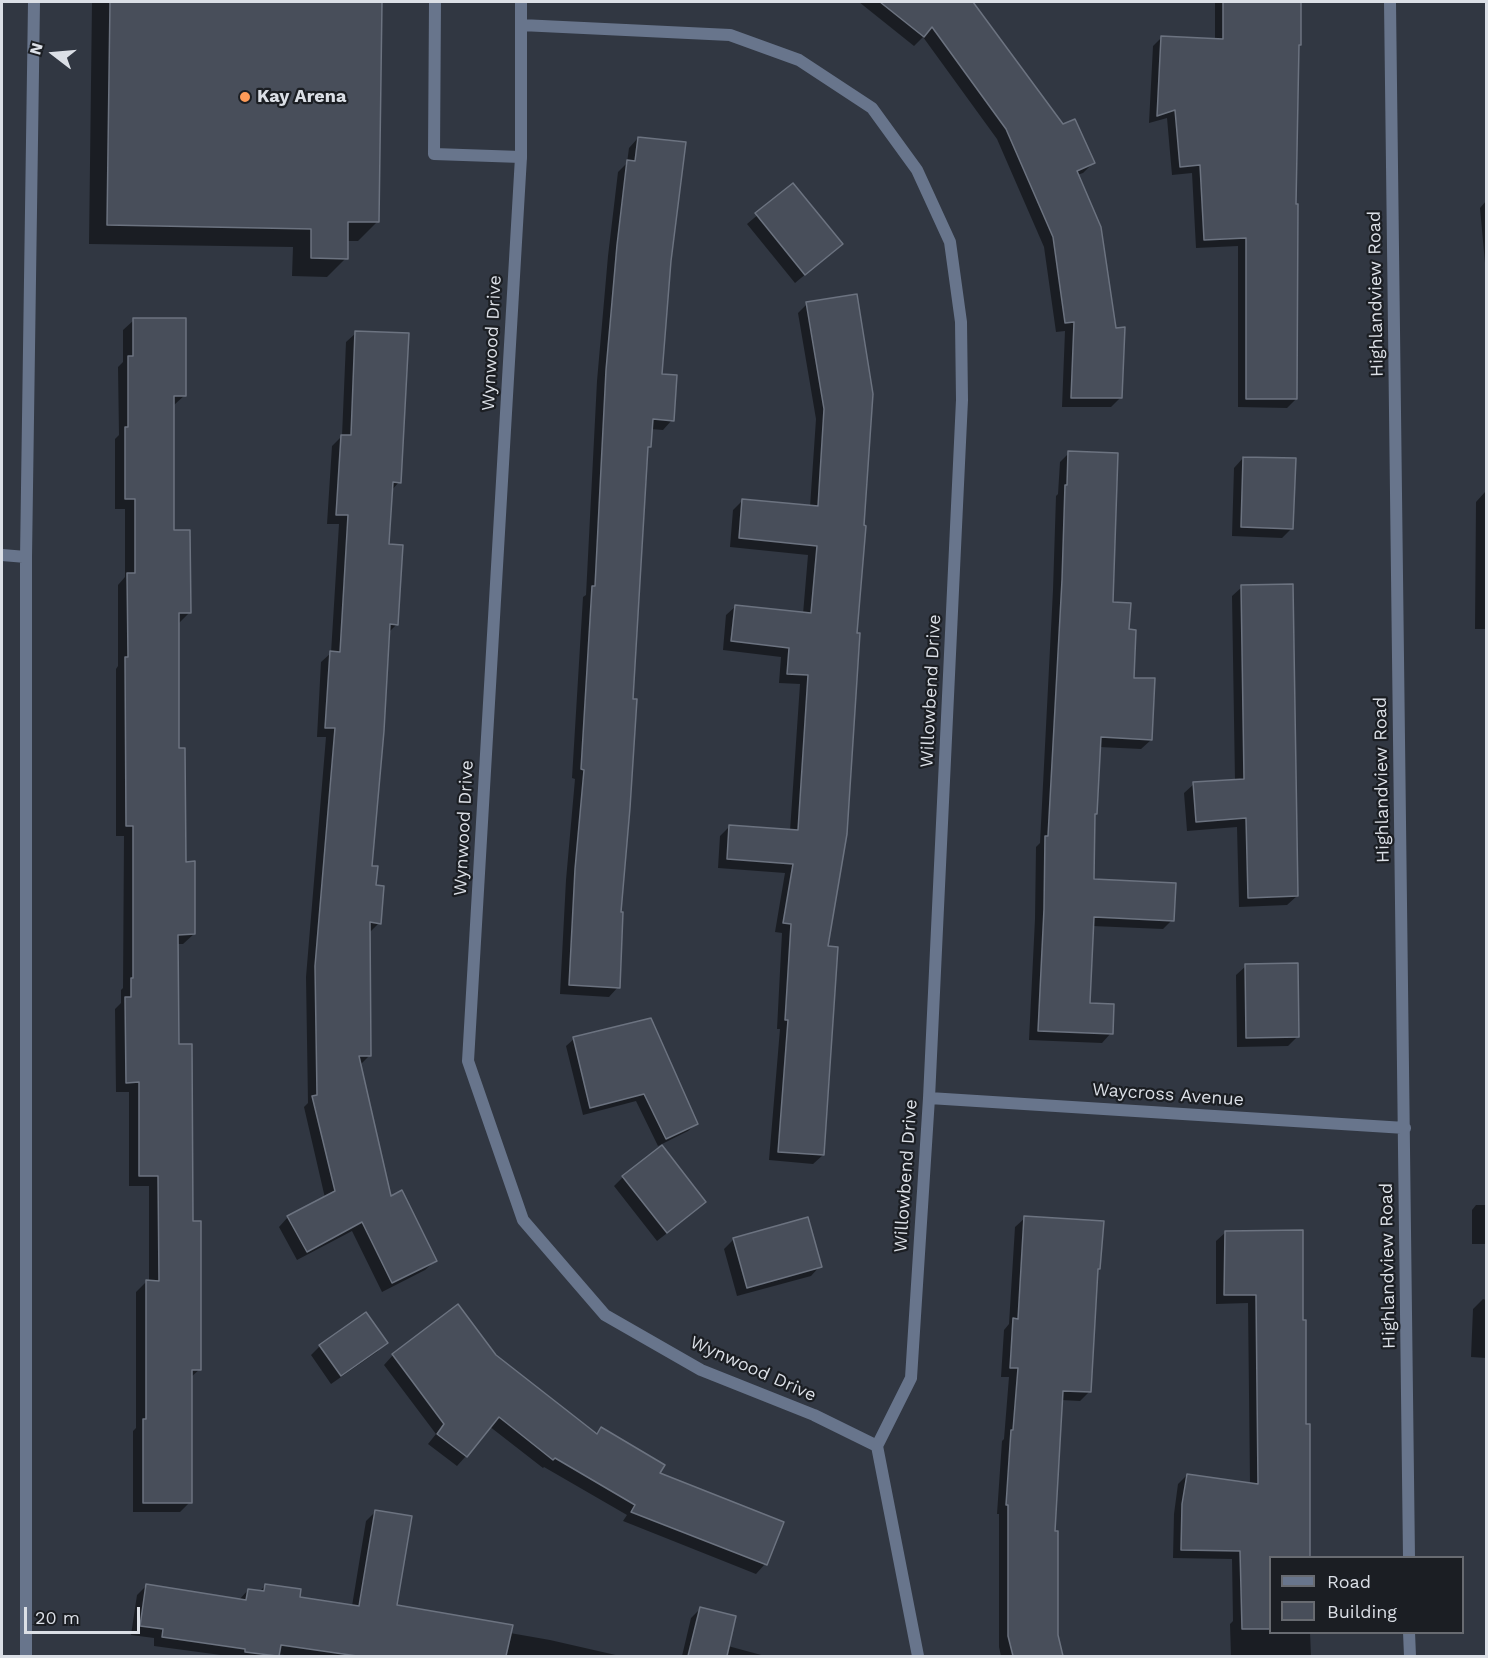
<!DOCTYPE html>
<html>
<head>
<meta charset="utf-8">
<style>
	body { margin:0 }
	#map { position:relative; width:1488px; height:1658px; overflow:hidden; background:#313742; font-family:"Work Sans",sans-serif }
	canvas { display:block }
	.frame { position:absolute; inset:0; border:3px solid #dbdfe6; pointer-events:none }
	.legend { position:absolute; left:1269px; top:1556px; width:195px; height:78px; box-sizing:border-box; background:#1b1e23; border:2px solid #686b71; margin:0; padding:8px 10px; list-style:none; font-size:18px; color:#dbdfe6 }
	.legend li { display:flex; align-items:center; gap:12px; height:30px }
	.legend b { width:30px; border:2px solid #686b71 }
	.north { position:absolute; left:24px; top:24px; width:60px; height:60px; -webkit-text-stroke:4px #1b1e23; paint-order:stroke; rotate:286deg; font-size:16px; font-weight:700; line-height:24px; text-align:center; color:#dbdfe6 }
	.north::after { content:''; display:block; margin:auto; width:21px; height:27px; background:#dbdfe6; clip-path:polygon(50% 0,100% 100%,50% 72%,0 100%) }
	.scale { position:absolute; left:24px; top:1607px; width:116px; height:27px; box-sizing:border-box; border:3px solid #dbdfe6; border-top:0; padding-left:8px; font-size:18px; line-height:21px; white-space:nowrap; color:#dbdfe6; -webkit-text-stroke:4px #1b1e23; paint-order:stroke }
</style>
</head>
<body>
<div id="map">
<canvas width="1488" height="1658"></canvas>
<div class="frame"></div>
<ul class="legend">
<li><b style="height:8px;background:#68758c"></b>Road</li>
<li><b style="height:16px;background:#484e5a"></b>Building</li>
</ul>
<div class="north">N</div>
<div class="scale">20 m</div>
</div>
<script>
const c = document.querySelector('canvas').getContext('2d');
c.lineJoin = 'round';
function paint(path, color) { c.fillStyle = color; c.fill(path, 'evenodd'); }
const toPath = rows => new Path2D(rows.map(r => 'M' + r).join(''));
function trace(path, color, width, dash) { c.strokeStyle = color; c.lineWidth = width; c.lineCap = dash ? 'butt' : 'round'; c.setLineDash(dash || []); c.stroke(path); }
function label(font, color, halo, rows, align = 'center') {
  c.font = font + ' "Work Sans",sans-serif'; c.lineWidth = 4.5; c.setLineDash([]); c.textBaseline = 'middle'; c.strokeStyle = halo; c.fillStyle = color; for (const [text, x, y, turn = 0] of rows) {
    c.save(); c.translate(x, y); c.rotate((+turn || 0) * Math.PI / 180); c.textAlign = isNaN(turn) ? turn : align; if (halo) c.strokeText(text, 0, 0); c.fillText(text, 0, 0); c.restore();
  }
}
const shadow = toPath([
	[92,2,381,2,377,222,358,241,346,241,346,258,327,277,292,276,293,247,89,244],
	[859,2,959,2,1093,163,1083,173,1077,175,1120,398,1111,407,1062,407,1065,331,1056,332,1044,247,997,139,923,37,914,46],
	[1215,2,1300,2,1299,45,1297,46,1295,206,1296,399,1287,408,1238,407,1238,246,1196,248,1192,173,1172,175,1167,118,1149,123,1153,46,1162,37,1215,40],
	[638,138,670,261,660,375,672,420,663,430,651,429,649,446,647,449,620,914,618,987,609,997,560,994,566,880,575,779,572,778,583,597,586,595,597,381,608,256,618,172,627,163,629,148],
	[793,185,831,253,795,283,747,224],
	[1486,201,1486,274,1480,208],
	[856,296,827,948,823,1155,813,1164,769,1160,780,1029,777,1029,782,933,775,932,785,873,718,868,720,836,729,827,790,831,800,684,779,683,781,657,723,650,726,615,736,606,803,614,808,555,730,547,733,510,743,500,810,507,816,419,798,313,807,304],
	[134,320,185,395,174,405,173,405,172,532,189,613,179,623,177,749,184,863,194,934,183,944,176,944,177,1045,192,1223,200,1369,190,1378,190,1502,180,1512,133,1512,133,1431,136,1428,136,1292,146,1282,149,1282,149,1186,129,1186,129,1092,116,1092,115,1009,121,1003,121,990,123,988,124,836,116,836,116,669,118,666,118,585,125,577,125,509,115,509,115,439,119,435,118,367,123,362,123,330],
	[356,333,399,482,391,491,388,546,397,624,388,633,370,867,379,923,370,932,369,1056,360,1065,390,1198,435,1261,425,1270,382,1292,352,1231,297,1260,279,1227,288,1217,325,1198,304,1107,308,1103,306,977,326,737,317,737,321,662,331,653,339,524,327,524,332,446,342,436,346,342],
	[1069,453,1111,604,1128,631,1133,679,1151,740,1141,749,1099,747,1096,814,1094,816,1092,880,1172,920,1163,929,1092,926,1089,1004,1111,1033,1102,1043,1029,1040,1035,919,1036,847,1040,843,1053,590,1056,496,1058,494,1060,462],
	[1243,458,1292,528,1282,538,1232,536,1234,468],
	[1485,492,1486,492,1486,632,1486,629,1475,629,1476,502],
	[1242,587,1297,896,1287,905,1239,907,1237,827,1187,831,1184,793,1194,784,1235,781,1232,596],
	[1246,966,1298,1036,1288,1046,1237,1047,1236,975],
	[574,1039,696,1124,688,1131,658,1146,636,1101,583,1115,566,1046],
	[623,1177,695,1211,657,1241,614,1186],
	[1476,1205,1486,1205,1486,1244,1472,1244,1472,1210],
	[1025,1218,1099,1269,1097,1271,1089,1392,1080,1401,1061,1400,1053,1533,1057,1635,1062,1656,1001,1656,999,1647,999,1514,997,1514,1002,1441,1004,1439,1009,1377,1001,1377,1004,1330,1009,1324,1015,1227],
	[1226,1232,1282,1232,1304,1426,1308,1426,1309,1558,1270,1558,1270,1632,1310,1632,1311,1656,1231,1656,1230,1624,1233,1621,1232,1559,1173,1558,1174,1514,1178,1484,1187,1475,1250,1484,1248,1303,1216,1304,1216,1241],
	[734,1239,820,1266,811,1276,737,1296,724,1249],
	[1483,1299,1486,1300,1486,1358,1471,1357,1473,1309],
	[386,1342,377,1352,331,1384,311,1355,320,1346],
	[393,1355,495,1356,595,1434,601,1429,658,1474,765,1564,756,1574,623,1521,627,1515,544,1467,543,1468,489,1426,466,1456,457,1466,428,1444,436,1434,384,1365],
	[375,1512,395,1606,510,1633,550,1640,620,1656,291,1656,278,1654,277,1656,228,1656,154,1646,154,1638,131,1635,137,1595,146,1586,239,1600,248,1590,259,1592,266,1585,298,1598,352,1606,366,1521],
	[700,1609,728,1646,765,1656,682,1656,691,1618]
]);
const building = toPath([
	[110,2,382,2,379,222,348,222,348,259,311,258,311,229,107,225,110,2],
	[880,2,973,2,1063,124,1075,119,1095,163,1077,171,1101,227,1116,328,1125,327,1122,398,1071,398,1074,322,1065,323,1053,237,1006,129,932,27,924,37,880,2],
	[1223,2,1301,2,1301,45,1299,45,1296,204,1298,204,1297,399,1246,399,1246,238,1204,240,1200,165,1180,167,1175,110,1157,116,1161,36,1223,39,1223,2],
	[638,137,686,142,671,261,662,374,677,375,674,421,653,419,651,447,648,447,633,699,637,699,630,808,621,912,623,912,620,988,569,985,575,869,584,770,581,769,592,586,595,586,606,370,617,245,627,160,635,161,638,137],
	[793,183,843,244,805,275,755,213,793,183],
	[857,294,873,394,864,525,866,526,857,633,860,633,847,834,828,946,838,947,824,1155,778,1152,788,1020,785,1020,791,924,783,923,793,864,727,859,729,825,798,830,808,675,787,674,789,648,731,641,735,605,811,613,817,546,739,538,742,499,818,506,824,409,806,302,857,294],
	[133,318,186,318,186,396,174,396,174,530,190,530,191,613,179,613,179,748,185,748,186,862,195,861,195,934,178,935,179,1044,192,1044,193,1221,201,1221,201,1370,192,1370,192,1503,143,1503,143,1419,146,1419,146,1280,159,1281,158,1176,139,1176,139,1082,126,1083,125,997,131,997,131,978,133,978,133,826,126,826,125,657,128,657,127,573,135,573,135,499,125,499,125,427,128,427,128,356,133,356,133,318],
	[355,331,409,333,401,483,393,482,389,544,403,545,398,625,390,624,384,731,372,866,378,866,376,885,384,886,381,924,370,922,371,1056,359,1056,391,1196,402,1190,437,1261,392,1283,362,1222,307,1252,287,1216,335,1191,312,1096,317,1095,315,966,335,728,325,728,330,651,340,652,348,515,336,515,341,435,351,435,355,331],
	[1068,451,1118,453,1113,602,1131,603,1129,629,1136,630,1134,678,1155,678,1152,740,1101,737,1097,814,1095,814,1094,879,1176,883,1174,921,1094,917,1090,1003,1114,1004,1113,1034,1038,1031,1044,909,1045,836,1048,836,1062,580,1065,485,1067,485,1068,451],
	[1243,457,1296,458,1293,529,1241,527,1243,457],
	[1293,584,1298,896,1248,898,1246,818,1196,822,1193,782,1244,779,1241,585,1293,584],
	[1298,963,1299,1037,1246,1038,1245,964,1298,963],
	[651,1018,698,1124,666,1139,644,1094,590,1108,573,1037,651,1018],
	[662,1145,706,1202,667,1233,622,1176,662,1145],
	[1024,1216,1104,1221,1100,1269,1098,1269,1091,1392,1063,1391,1055,1531,1058,1531,1058,1635,1063,1656,1013,1656,1008,1636,1008,1505,1006,1505,1011,1430,1013,1430,1018,1368,1010,1368,1013,1318,1018,1319,1024,1216],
	[808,1217,822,1267,747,1288,733,1238,808,1217],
	[1303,1230,1303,1320,1306,1320,1306,1424,1310,1424,1310,1557,1270,1557,1270,1629,1242,1629,1240,1551,1181,1550,1182,1504,1187,1474,1258,1484,1256,1295,1224,1295,1225,1231,1303,1230],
	[458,1304,496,1355,597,1434,601,1427,665,1465,660,1473,784,1522,767,1565,631,1512,635,1505,555,1458,553,1460,499,1417,467,1457,437,1434,444,1424,392,1354,458,1304],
	[366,1312,388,1343,341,1376,319,1345,366,1312],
	[375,1510,412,1516,397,1605,513,1625,506,1656,357,1656,281,1645,279,1656,277,1656,245,1652,245,1649,162,1637,163,1629,140,1626,146,1584,246,1600,248,1589,264,1591,265,1584,301,1589,300,1597,359,1606,375,1510],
	[700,1607,736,1616,727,1656,688,1656,700,1607]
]);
const service = toPath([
	[435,2,434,154,521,157]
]);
const minor = toPath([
	[521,2,521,157,468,1061,523,1220,605,1315,701,1370,814,1415,877,1446],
	[1390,2,1409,1558],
	[521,25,730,35,799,60,872,108,917,170,950,242,961,322,962,400,929,1098,911,1378,877,1446,918,1656],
	[2,555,26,557],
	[929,1098,1405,1128],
	[1409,1632,1410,1656],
	[26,1656,26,557,34,2]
]);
const markers = [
	[245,97,6,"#fe9b58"]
];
const poiNames = [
	["Kay Arena",257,97]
];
const streetNames = [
	["Highlandview Road",1376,294,-91],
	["Wynwood Drive",492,343,-87],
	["Willowbend Drive",931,691,-87],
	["Highlandview Road",1382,780,-91],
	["Wynwood Drive",464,828,-87],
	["Waycross Avenue",1168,1095,4],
	["Willowbend Drive",906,1176,-86],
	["Highlandview Road",1388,1266,-91],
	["Wynwood Drive",753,1369,24]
];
paint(shadow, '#0007');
paint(building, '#484e5a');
trace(building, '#6c7380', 1.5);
trace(service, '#68758c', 12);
trace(minor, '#68758c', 12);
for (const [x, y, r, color] of markers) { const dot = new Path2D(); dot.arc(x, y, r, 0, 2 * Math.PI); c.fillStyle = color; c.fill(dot); trace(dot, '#1b1e23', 2); }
label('bold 18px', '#dbdfe6', '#1b1e23', poiNames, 'left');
label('18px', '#dbdfe6', '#1b1e23', streetNames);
</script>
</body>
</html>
